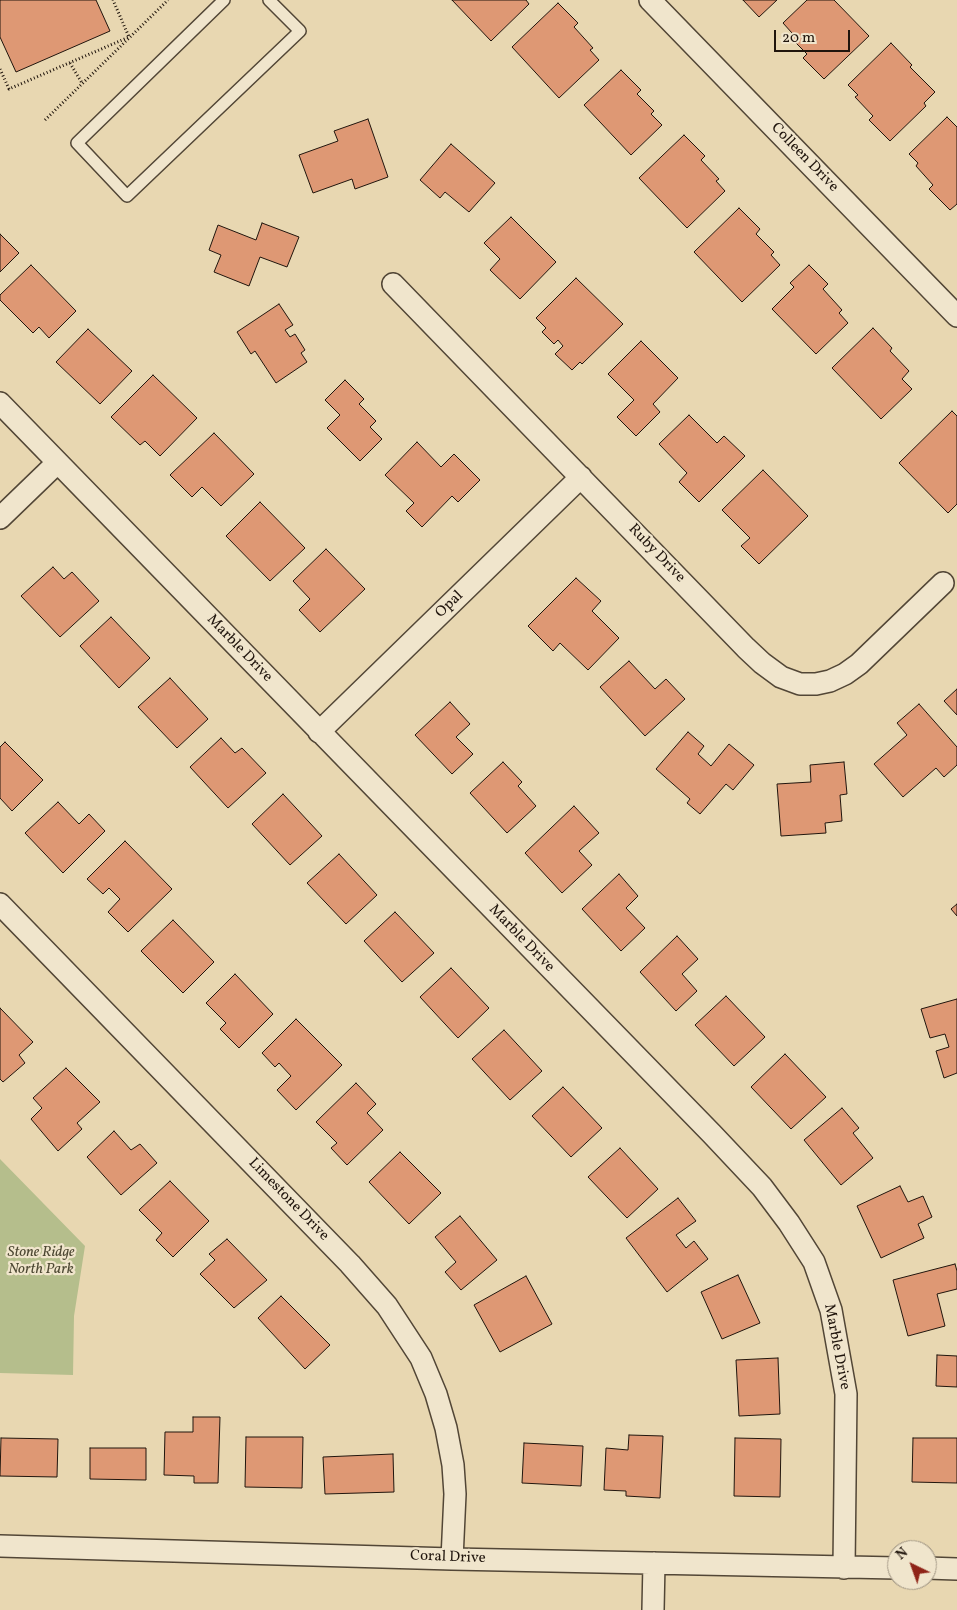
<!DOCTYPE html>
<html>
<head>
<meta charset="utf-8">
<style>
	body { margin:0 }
	#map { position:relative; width:957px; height:1610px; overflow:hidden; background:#e8d7b1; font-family:Vollkorn,serif }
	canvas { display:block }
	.north { position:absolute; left:887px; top:1540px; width:50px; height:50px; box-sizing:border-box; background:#f0e5cc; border:1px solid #9d9280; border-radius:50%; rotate:318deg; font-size:14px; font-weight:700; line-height:20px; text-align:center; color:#20150d }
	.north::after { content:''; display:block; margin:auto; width:18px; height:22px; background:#8f2418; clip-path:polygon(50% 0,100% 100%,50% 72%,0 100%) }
	.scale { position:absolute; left:774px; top:30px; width:76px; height:22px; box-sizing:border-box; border:2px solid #20150d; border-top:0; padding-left:6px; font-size:15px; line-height:18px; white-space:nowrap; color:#20150d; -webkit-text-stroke:4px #f0e5cc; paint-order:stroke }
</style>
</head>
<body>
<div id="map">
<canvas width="957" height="1610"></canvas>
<div class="north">N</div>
<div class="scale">20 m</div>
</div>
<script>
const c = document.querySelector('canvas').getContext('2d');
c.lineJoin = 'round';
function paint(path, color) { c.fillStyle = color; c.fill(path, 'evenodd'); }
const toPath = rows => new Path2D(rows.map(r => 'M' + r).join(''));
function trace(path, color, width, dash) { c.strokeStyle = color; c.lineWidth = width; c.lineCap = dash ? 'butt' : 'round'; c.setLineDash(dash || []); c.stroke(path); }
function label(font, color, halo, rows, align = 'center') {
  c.font = font + ' Vollkorn,serif'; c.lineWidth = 4.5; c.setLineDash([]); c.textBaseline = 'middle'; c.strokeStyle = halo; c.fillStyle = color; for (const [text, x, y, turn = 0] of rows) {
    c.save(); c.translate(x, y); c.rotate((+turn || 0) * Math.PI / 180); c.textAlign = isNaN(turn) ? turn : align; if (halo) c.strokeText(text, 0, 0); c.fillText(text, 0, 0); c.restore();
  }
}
const green = toPath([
	[0,1159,85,1246,74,1316,73,1375,0,1373]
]);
const building = toPath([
	[0,0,96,0,110,31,16,72,0,37,0,0],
	[452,0,526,0,529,4,491,41,452,0],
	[743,0,777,0,759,17,743,0],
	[807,0,834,0,869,36,824,79,803,58,807,54,789,36,792,33,783,23,807,0],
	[558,3,578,23,574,27,593,48,590,50,599,60,559,98,512,47,558,3],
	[891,43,912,65,910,67,935,92,924,103,926,106,890,141,869,120,873,116,855,97,858,95,848,85,891,43],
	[621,70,641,90,637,94,654,111,651,114,662,125,631,155,584,105,621,70],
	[947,117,957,127,957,204,950,210,929,189,933,185,916,166,918,163,909,154,947,117],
	[368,119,388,177,355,189,352,179,313,193,299,155,338,141,334,131,368,119],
	[684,135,705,156,701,160,719,179,716,181,725,191,687,228,639,178,684,135],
	[451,144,495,183,469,212,445,192,440,198,420,180,451,144],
	[739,208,760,229,756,234,774,252,771,255,780,265,742,302,694,252,739,208],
	[511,217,556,262,520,299,490,270,500,259,484,243,511,217],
	[262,223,299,237,287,267,260,257,249,286,214,272,221,255,209,250,218,225,256,240,262,223],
	[0,234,19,253,0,272,0,234],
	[31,265,76,311,49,338,39,327,33,333,0,300,0,295,31,265],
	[809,265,828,284,823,289,842,310,839,313,848,323,816,354,772,309,794,287,790,283,809,265],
	[576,278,623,324,582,364,580,362,572,370,555,354,563,346,558,340,554,344,542,332,546,328,536,318,576,278],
	[279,304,293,325,285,330,290,337,295,334,305,350,301,353,307,362,276,383,255,351,251,354,237,332,279,304],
	[873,328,892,348,890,351,909,371,902,379,912,389,881,419,832,368,873,328],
	[88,329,132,371,100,404,56,362,88,329],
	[641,341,678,378,653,404,660,412,636,436,617,417,634,400,608,374,641,341],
	[153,375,197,418,160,456,145,441,140,445,111,417,153,375],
	[345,380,364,399,359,404,376,421,370,427,382,439,360,461,327,428,340,415,325,400,345,380],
	[952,411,957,416,957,504,948,513,899,463,952,411],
	[689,415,717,443,724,436,745,456,699,502,679,482,687,473,659,444,689,415],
	[214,433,254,474,221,506,202,487,192,497,170,475,214,433],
	[417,442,441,467,454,454,480,480,458,502,452,496,422,527,406,511,414,503,385,475,417,442],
	[763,470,808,516,759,564,741,546,750,538,722,510,763,470],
	[260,502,305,548,270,581,226,536,260,502],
	[326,549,365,589,320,632,299,610,310,599,293,581,326,549],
	[53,567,64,579,72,572,99,601,60,637,21,596,53,567],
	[576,578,601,601,592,611,619,638,588,670,560,643,553,651,528,626,576,578],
	[111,617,150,658,119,688,80,646,111,617],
	[629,661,655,689,666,679,685,699,645,736,600,687,629,661],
	[170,678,208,719,177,748,138,707,170,678],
	[957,689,957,715,944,701,957,689],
	[450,702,470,724,456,737,473,754,452,774,415,735,450,702],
	[919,704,957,747,957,765,944,777,936,768,903,797,874,764,907,735,897,723,919,704],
	[688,732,704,746,698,754,711,766,729,744,754,765,733,790,726,784,700,814,687,803,690,799,656,769,688,732],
	[221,738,235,753,242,748,266,773,228,808,190,767,221,738],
	[5,742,43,780,12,811,0,798,0,747,5,742],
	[503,762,522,782,518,786,536,806,507,833,470,793,503,762],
	[844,762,847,794,840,795,842,821,825,823,826,833,781,836,777,784,811,782,810,765,844,762],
	[283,794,322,836,290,865,252,824,283,794],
	[58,802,79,824,89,814,105,831,63,873,25,833,58,802],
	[574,806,599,833,579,851,592,865,562,893,525,853,574,806],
	[125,841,172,889,128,932,108,912,120,899,109,888,103,894,87,879,125,841],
	[339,854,377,895,346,924,307,883,339,854],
	[619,874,638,896,626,908,645,928,621,951,582,909,619,874],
	[957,904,957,916,951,909,957,904],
	[395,912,434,953,402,982,364,941,395,912],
	[173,920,214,962,183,993,141,951,173,920],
	[677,936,698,959,682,974,697,991,676,1011,640,972,677,936],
	[451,968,489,1008,458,1038,420,997,451,968],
	[235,974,273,1014,239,1048,220,1029,226,1023,206,1003,235,974],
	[726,996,765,1037,734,1066,695,1025,726,996],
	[957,999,957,1073,944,1078,936,1051,949,1047,945,1034,930,1038,921,1009,957,999],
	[0,1008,33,1042,19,1055,25,1063,3,1082,0,1079,0,1008],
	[296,1019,342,1065,296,1110,277,1090,291,1076,279,1063,275,1067,262,1053,296,1019],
	[504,1030,542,1071,510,1100,472,1059,504,1030],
	[785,1054,826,1097,791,1129,751,1087,785,1054],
	[66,1068,100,1102,77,1123,82,1129,58,1151,31,1119,42,1108,33,1098,66,1068],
	[356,1083,376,1104,367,1113,383,1130,347,1165,331,1148,337,1143,316,1122,356,1083],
	[563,1087,602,1128,571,1157,532,1116,563,1087],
	[842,1108,859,1128,853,1133,873,1158,841,1185,804,1140,842,1108],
	[114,1131,131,1150,140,1144,157,1163,121,1195,87,1157,114,1131],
	[620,1148,658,1189,627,1218,588,1177,620,1148],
	[400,1152,441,1193,409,1224,369,1182,400,1152],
	[170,1181,209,1221,173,1257,156,1240,162,1233,139,1210,170,1181],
	[900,1186,908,1202,923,1196,932,1217,918,1224,924,1238,881,1258,857,1206,900,1186],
	[678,1198,696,1221,676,1235,686,1248,694,1241,708,1259,667,1292,626,1238,678,1198],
	[460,1216,497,1260,461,1290,445,1272,456,1262,435,1237,460,1216],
	[227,1239,267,1280,234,1308,200,1274,215,1260,209,1254,227,1239],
	[955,1264,957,1271,957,1289,937,1294,945,1326,908,1336,893,1280,955,1264],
	[738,1275,760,1323,722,1339,701,1292,738,1275],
	[526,1276,552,1324,500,1352,474,1305,526,1276],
	[281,1296,330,1345,305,1369,258,1318,281,1296],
	[937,1355,957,1356,957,1387,936,1386,937,1355],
	[778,1358,780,1414,739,1416,736,1360,778,1358],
	[193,1417,220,1417,218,1483,194,1483,194,1476,164,1475,165,1432,193,1432,193,1417],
	[629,1435,663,1436,660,1498,626,1496,626,1491,604,1490,606,1448,628,1450,629,1435],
	[246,1437,303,1437,302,1488,245,1487,246,1437],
	[1,1438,58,1439,57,1477,0,1476,1,1438],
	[735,1438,781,1439,780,1497,734,1496,735,1438],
	[913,1438,957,1438,957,1483,912,1482,913,1438],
	[524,1443,583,1446,581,1486,522,1483,524,1443],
	[90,1448,146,1448,146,1480,90,1479,90,1448],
	[393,1454,394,1492,325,1494,323,1457,393,1454]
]);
const path = toPath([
	[70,63,82,83],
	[0,69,9,89,129,37,113,0],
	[45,120,168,0]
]);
const lane = toPath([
	[224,0,77,143,127,196,300,31,269,0]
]);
const street = toPath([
	[650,0,957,316],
	[393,284,746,648,762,663,781,677,800,684,816,684,830,681,845,674,859,664,943,583],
	[0,403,712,1134,762,1187,789,1223,814,1262,831,1310,846,1394,844,1568],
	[0,518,57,463],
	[319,732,581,477],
	[0,904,350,1264,387,1306,421,1358,436,1394,446,1428,453,1465,455,1494,452,1559],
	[0,1546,452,1559,897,1568],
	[927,1568,957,1569],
	[653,1610,654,1563]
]);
const streetNames = [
	["Colleen Drive",804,158,46],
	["Ruby Drive",656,554,46],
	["Opal",450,605,-44],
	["Marble Drive",239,649,46],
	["Marble Drive",521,939,46],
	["Limestone Drive",288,1200,46],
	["Marble Drive",836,1347,79],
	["Coral Drive",448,1558,2]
];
const parkNames = [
	["Stone Ridge",41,1253],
	["North Park",41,1270]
];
paint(green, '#b5be8c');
paint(building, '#de9874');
trace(building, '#20150d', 1);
trace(lane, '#524636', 14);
trace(street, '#524636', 24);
trace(path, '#20150d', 3, [1, 2.5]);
trace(lane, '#f0e5cc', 11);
trace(street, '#f0e5cc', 21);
label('15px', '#20150d', '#f0e5cc', streetNames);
label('italic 15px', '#4d4833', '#f0e5cc', parkNames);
</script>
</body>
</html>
